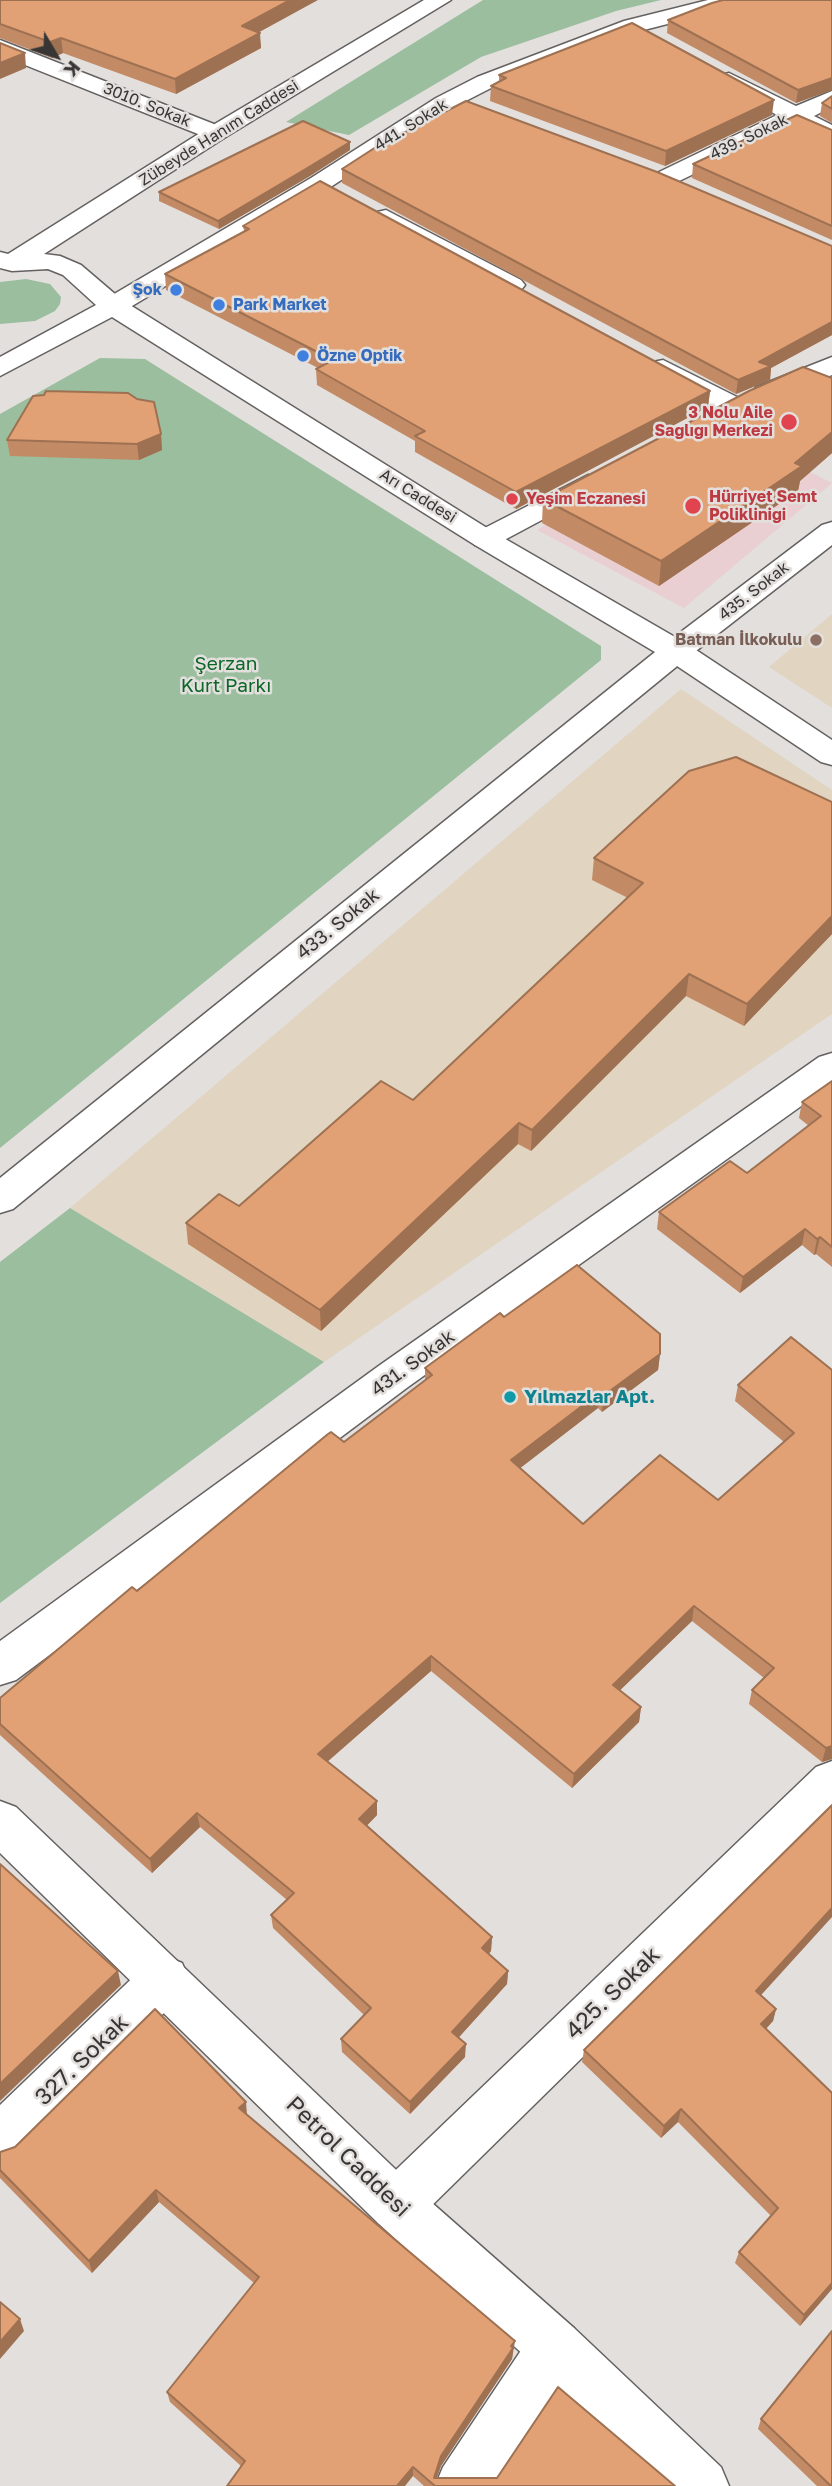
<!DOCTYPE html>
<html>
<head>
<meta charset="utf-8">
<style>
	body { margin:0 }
	#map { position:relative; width:832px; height:2486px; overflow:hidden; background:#e3dfdd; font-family:"Golos Text",sans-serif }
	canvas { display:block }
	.north { position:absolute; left:21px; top:21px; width:70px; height:70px; -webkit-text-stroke:5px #e3dfdd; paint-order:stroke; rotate:129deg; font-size:19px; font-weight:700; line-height:28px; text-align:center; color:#373635 }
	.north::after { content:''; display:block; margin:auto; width:24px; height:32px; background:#373635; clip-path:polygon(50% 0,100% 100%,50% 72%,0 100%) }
</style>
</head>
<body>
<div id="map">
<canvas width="832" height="2486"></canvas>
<div class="north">K</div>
</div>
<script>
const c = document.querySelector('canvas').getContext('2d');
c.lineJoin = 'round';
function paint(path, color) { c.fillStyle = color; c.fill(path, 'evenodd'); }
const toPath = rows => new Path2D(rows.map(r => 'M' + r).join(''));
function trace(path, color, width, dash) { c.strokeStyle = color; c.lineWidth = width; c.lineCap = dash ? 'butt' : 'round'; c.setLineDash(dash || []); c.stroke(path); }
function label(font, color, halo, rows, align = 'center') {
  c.font = font + ' "Golos Text",sans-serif'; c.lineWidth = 5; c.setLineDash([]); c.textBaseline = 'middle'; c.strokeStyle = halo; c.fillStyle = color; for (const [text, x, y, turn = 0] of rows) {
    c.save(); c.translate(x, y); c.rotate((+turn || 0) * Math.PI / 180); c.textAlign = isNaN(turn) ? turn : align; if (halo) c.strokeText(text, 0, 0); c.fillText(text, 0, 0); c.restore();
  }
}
const education = toPath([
	[832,614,832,708,769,667],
	[681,689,832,790,832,1014,324,1362,70,1208]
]);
const medical = toPath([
	[717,425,832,483,684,608,537,530]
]);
const green = toPath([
	[483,0,661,0,616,11,481,57,349,135,286,122],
	[26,279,50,284,61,297,60,304,55,311,35,321,0,324,0,282],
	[100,358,145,359,601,646,601,660,0,1148,0,414],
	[70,1208,324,1362,0,1603,0,1262]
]);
const minor = toPath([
	[708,0,745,0,742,5,640,31,493,87,452,108,329,188,122,312,113,314,104,312,100,306,104,300,311,178,436,98,477,77,624,21,708,0],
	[0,40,224,128,228,133,224,138,208,138,0,55,0,40],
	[729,73,796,106,832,91,832,107,814,116,832,125,832,142,795,125,675,183,657,183,654,178,657,173,777,115,721,85,717,80,721,75,729,73],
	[386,210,521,280,525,285,521,290,503,290,377,222,374,217,377,212,386,210],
	[832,357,832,375,766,401,756,399,752,393,756,387,832,357],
	[663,360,745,401,749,407,745,413,725,413,653,374,650,368,653,362,663,360],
	[588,475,598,478,602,484,598,490,495,545,485,548,475,545,470,539,475,533,588,475],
	[832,522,832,545,687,658,13,1209,0,1213,0,1178,665,644,822,525,832,522],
	[832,1053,832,1084,408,1387,16,1680,0,1685,0,1641,380,1365,819,1057,832,1053],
	[832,1761,832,1812,414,2223,396,2231,378,2223,370,2205,378,2187,816,1767,832,1761],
	[165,1956,182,1963,189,1979,182,1995,18,2158,0,2165,0,2105,148,1963,165,1956],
	[555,2320,574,2328,582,2347,574,2366,494,2486,435,2486,443,2467,536,2328,555,2320]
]);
const tertiary = toPath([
	[424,0,451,0,224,138,44,254,60,256,81,265,122,300,495,533,687,644,832,740,832,765,821,762,665,658,475,545,112,317,0,376,0,357,96,305,63,275,48,269,12,271,0,268,0,252,8,254,208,128,424,0],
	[0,1801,16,1807,414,2187,574,2328,721,2467,729,2486,662,2486,536,2366,378,2223,0,1853,0,1801]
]);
const wall = toPath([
	[0,0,259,32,261,48,176,94,63,53,52,58,0,38],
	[832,0,832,90,796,103,667,33,668,20],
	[499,75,772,115,665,166,490,101,491,86,499,81],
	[832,96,832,123,820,116,822,103],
	[832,130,832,240,692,178,693,164],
	[350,142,350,150,310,176,219,229,159,201,159,192],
	[342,169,832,246,832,335,771,368,770,380,736,394,342,183],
	[243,226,710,391,708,407,516,509,415,452,415,441,317,385,316,369,318,368,166,290,165,274,244,231],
	[832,378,832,453,800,481,798,491,659,586,542,523,543,499],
	[161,434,162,450,139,460,10,456,7,440],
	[832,802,832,934,744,1026,686,996,531,1151,518,1144,321,1331,188,1244,186,1223,239,1206,413,1100,628,898,592,880,594,858],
	[832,1081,832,1267,816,1254,814,1255,802,1245,740,1293,657,1229,659,1212,747,1173,809,1126,799,1118,802,1102],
	[504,1317,660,1354,658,1370,602,1412,598,1408,520,1468,583,1524,718,1500,784,1442,735,1401,738,1385,832,1370,832,1759,822,1762,749,1704,752,1690,764,1678,692,1621,620,1690,641,1707,639,1722,572,1788,431,1671,327,1762,377,1815,367,1825,492,1937,491,1951,489,1954,508,1971,507,1984,458,2038,465,2057,410,2114,342,2052,341,2039,364,2015,273,1928,271,1915,287,1900,200,1827,152,1873,0,1735,0,1698,137,1591,344,1442,425,1380,425,1368],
	[761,1995,776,2009,773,2021,766,2029,832,2289,800,2326,735,2263,739,2252,771,2216,678,2122,661,2138,582,2062,584,2050],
	[247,2115,513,2352,512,2359,441,2466,437,2478,675,2486,424,2486,413,2476,241,2466,170,2402,167,2392,254,2283,159,2202,92,2273,0,2178,0,2152],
	[761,2419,832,2486,817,2486,758,2429]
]);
const shadedWall = toPath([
	[290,0,318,0,243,41,242,26],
	[260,33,261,48,176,94,175,79],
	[61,38,63,53,52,58,50,42],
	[25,53,26,68,0,79,0,63],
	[832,78,832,90,796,103,798,90],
	[774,100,772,115,665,166,666,151],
	[350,142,350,150,310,176,219,229,218,221],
	[832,322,832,335,771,368,770,380,736,394,738,380,759,362],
	[710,391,708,407,516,509,516,492],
	[832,432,832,453,800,481,798,491,659,586,661,561,795,463],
	[161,434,162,450,139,460,137,444],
	[832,916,832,934,744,1026,747,1004],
	[689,974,686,996,531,1151,532,1130],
	[519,1123,518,1144,321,1331,320,1310],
	[805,1229,802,1245,740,1293,743,1277],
	[820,1237,816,1254,814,1255,817,1239],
	[660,1354,658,1370,602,1412,603,1396],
	[599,1393,598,1408,510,1476,511,1460],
	[694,1606,692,1621,611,1699,613,1685],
	[431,1656,431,1671,319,1769,318,1754],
	[641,1707,639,1722,572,1788,574,1774],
	[832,1746,832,1759,822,1762,826,1748],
	[377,1801,377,1815,360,1833,359,1819],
	[197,1813,200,1827,152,1873,150,1859],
	[832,1908,832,1917,753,2004,756,1991],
	[492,1937,491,1951,481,1961,482,1948],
	[118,1971,121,1985,0,2101,0,2084],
	[508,1971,507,1984,452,2045,452,2032],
	[776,2009,773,2021,758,2037,761,2024],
	[466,2044,465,2057,410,2114,410,2102],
	[246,2102,247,2115,239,2108],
	[681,2109,678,2122,661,2138,664,2126],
	[156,2190,159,2202,92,2273,89,2261],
	[832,2283,832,2289,800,2326,804,2315],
	[20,2319,24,2331,0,2359,0,2342],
	[515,2341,512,2359,441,2466,434,2485,434,2478,441,2456],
	[413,2467,413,2476,405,2486,397,2486]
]);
const building = toPath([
	[0,0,290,0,242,26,260,33,175,79,61,38,50,42,0,24,0,0],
	[723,0,832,0,832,78,798,90,668,20,712,3,723,0],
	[632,23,774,100,666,151,491,86,506,78,499,75,632,23],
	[0,43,25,53,0,63,0,43],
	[832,96,832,109,822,103,832,96],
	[466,101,657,172,832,246,832,322,759,362,771,366,738,380,342,169,376,147,466,101],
	[797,115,832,130,832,226,693,164,797,115],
	[303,121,350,142,309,167,218,221,159,192,303,121],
	[320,181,710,391,516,492,415,436,425,431,316,369,333,360,165,274,249,229,243,226,320,181],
	[803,367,832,378,832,432,795,463,802,466,661,561,543,499,749,391,803,367],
	[46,391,128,393,137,399,154,402,161,434,137,444,7,440,33,396,44,395,46,391],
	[736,757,832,802,832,916,747,1004,689,974,532,1130,519,1123,320,1310,186,1223,219,1194,239,1206,381,1081,413,1100,643,883,594,858,689,771,736,757],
	[832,1081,832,1247,820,1237,817,1239,805,1229,743,1277,659,1212,730,1161,747,1173,821,1116,802,1102,832,1081],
	[577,1265,660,1334,660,1354,603,1396,599,1393,511,1460,583,1524,660,1455,718,1500,794,1433,738,1385,791,1337,832,1370,832,1746,826,1748,752,1690,774,1668,694,1606,613,1685,641,1707,574,1774,431,1656,318,1754,377,1801,359,1819,492,1937,482,1948,508,1971,452,2032,466,2044,410,2102,341,2039,371,2008,271,1915,294,1893,197,1813,150,1859,0,1724,0,1698,132,1587,137,1591,328,1434,331,1432,344,1442,432,1375,425,1368,500,1313,504,1317,577,1265],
	[832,1805,832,1908,756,1991,776,2009,761,2024,832,2093,832,2283,804,2315,739,2252,778,2208,681,2109,664,2126,584,2050,832,1805],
	[0,1864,118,1971,0,2084,0,1864],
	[155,2009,246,2102,239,2108,515,2341,511,2346,513,2348,441,2456,434,2478,497,2478,558,2387,675,2486,435,2486,413,2467,397,2486,227,2486,245,2461,167,2392,259,2277,156,2190,89,2261,0,2170,0,2152,15,2147,155,2009],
	[0,2302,20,2319,0,2342,0,2302],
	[832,2331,832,2486,831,2486,761,2419,832,2331]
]);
const markers = [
	[176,290,7,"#3f7fe0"],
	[219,305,7,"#3f7fe0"],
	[303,356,7,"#3f7fe0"],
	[789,422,9,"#e0444e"],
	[512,499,7,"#e0444e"],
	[693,506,9,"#e0444e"],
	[816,640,7,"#8d6e63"],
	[510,1397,7,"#0f9aa8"]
];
const farStreetnames = [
	["3010. Sokak",147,105,22],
	["441. Sokak",411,125,-32],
	["Zübeyde Hanım Caddesi",219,133,-32],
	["439. Sokak",749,137,-26],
	["Arı Caddesi",418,496,32],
	["435. Sokak",754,591,-38]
];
const farShopnames = [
	["Şok",162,290,"right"],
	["Park Market",233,305],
	["Özne Optik",317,356]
];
const farHealthnames = [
	["3 Nolu Aile",773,413,"right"],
	["Sağlığı Merkezi",773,431,"right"],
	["Hürriyet Semt",709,497],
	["Polikliniği",709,515],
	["Yeşim Eczanesi",526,499]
];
const farEducationnames = [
	["Batman İlkokulu",802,640]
];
const parkNames = [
	["Şerzan",226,664],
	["Kurt Parkı",226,686]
];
const streetNames = [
	["433. Sokak",338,924,-39],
	["431. Sokak",413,1363,-36]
];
const cultureNames = [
	["Yılmazlar Apt.",524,1397]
];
const nearStreetnames = [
	["425. Sokak",613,1993,-44],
	["327. Sokak",82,2060,-44],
	["Petrol Caddesi",348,2157,44]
];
paint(education, '#e1d5c1');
paint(medical, '#e9cfd1');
paint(green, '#9abe9e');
trace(minor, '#646160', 3);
trace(tertiary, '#646160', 3);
paint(minor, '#fff');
paint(tertiary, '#fff');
paint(wall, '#c28a65');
paint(shadedWall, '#9e7152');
paint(building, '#e1a175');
trace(building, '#9e7152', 2);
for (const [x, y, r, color] of markers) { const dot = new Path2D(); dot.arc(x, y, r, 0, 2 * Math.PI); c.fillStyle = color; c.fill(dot); trace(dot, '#e3dfdd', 2.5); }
label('16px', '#373635', '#e3dfdd', farStreetnames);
label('bold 16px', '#366cbe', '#e3dfdd', farShopnames, 'left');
label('bold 16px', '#be3a42', '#e3dfdd', farHealthnames, 'left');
label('bold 16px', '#785e54', '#e3dfdd', farEducationnames, 'right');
label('19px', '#0b6728', '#e3dfdd', parkNames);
label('19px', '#373635', '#e3dfdd', streetNames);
label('bold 19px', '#0d838f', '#e3dfdd', cultureNames, 'left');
label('23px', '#373635', '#e3dfdd', nearStreetnames);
</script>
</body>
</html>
